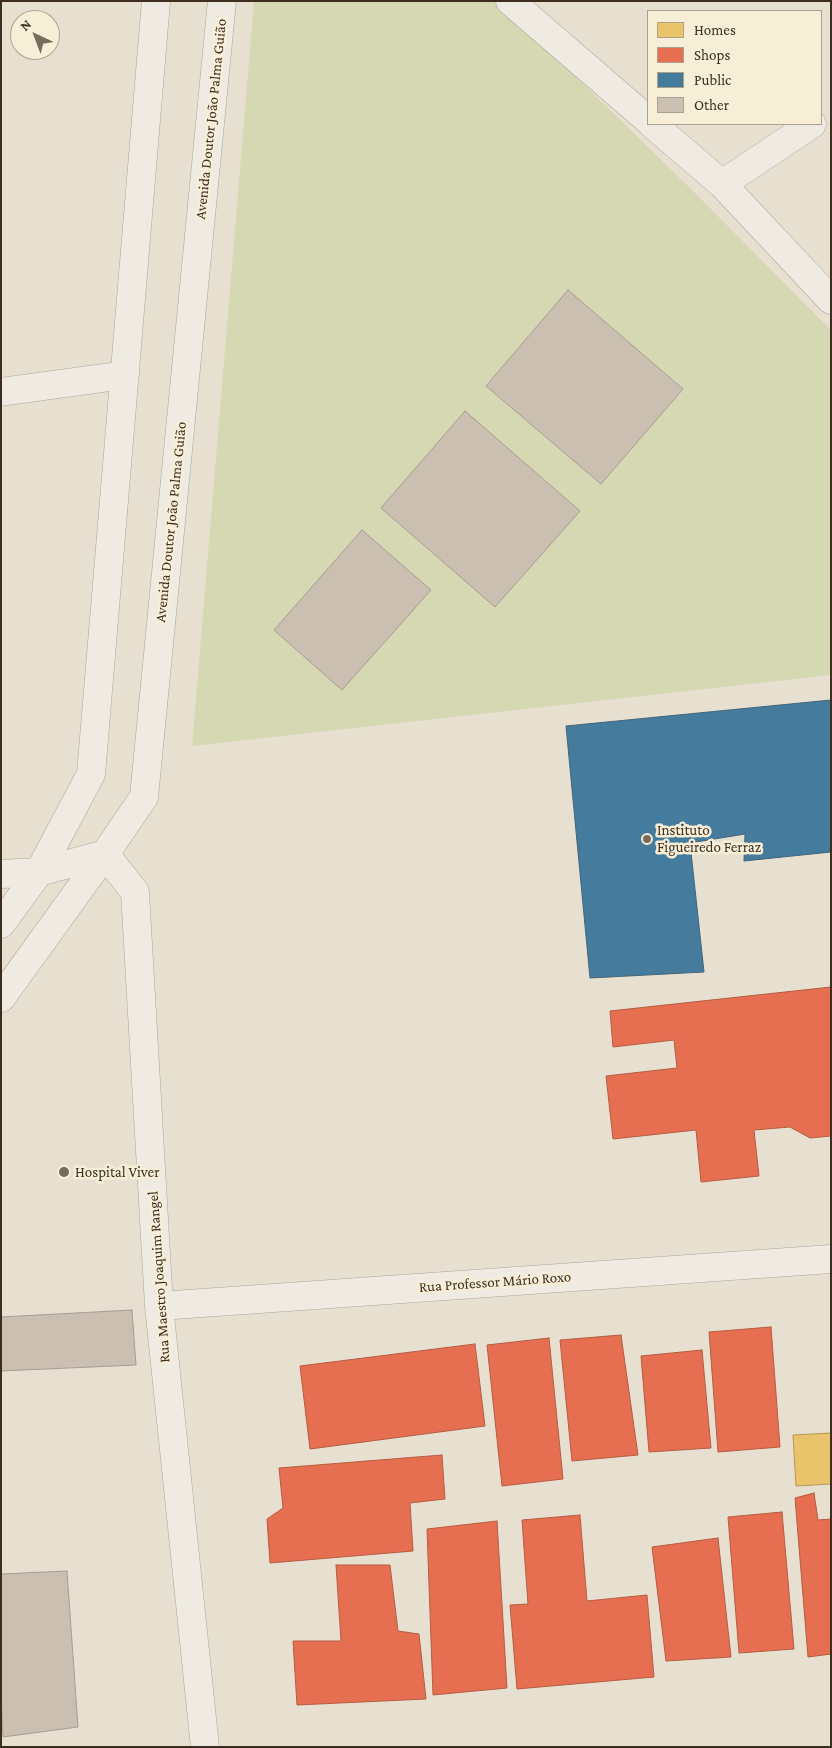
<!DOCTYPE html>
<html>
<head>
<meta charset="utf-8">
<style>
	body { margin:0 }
	#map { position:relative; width:832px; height:1748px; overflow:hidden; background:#e7e0d1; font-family:"Crimson Pro",serif }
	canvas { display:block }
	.frame { position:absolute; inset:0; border:2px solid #3d2e20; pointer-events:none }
	.legend { position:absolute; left:647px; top:10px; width:175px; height:115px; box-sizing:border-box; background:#f7eed8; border:1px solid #ada18e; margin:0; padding:6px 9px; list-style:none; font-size:15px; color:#3d2e20 }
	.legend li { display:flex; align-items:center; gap:10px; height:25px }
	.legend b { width:25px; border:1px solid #ada18e }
	.north { position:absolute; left:10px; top:10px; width:50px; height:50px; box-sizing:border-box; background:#f7eed8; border:1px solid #ada18e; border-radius:50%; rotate:317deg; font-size:14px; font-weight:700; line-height:20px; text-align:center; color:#3d2e20 }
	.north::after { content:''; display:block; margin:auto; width:18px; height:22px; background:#786c5e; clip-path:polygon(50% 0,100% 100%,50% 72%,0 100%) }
</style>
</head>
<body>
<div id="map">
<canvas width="832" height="1748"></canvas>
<div class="frame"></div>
<ul class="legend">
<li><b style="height:14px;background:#e9c46a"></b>Homes</li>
<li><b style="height:14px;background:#e76f51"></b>Shops</li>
<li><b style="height:14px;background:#457b9d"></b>Public</li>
<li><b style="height:14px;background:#cbbfb2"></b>Other</li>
</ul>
<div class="north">N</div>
</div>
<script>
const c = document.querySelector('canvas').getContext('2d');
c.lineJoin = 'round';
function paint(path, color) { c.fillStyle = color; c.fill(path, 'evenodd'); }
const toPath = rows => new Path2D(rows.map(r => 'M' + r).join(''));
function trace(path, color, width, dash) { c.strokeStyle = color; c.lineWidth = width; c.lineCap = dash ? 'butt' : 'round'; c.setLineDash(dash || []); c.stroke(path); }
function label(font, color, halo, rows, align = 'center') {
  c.font = font + ' "Crimson Pro",serif'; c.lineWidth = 5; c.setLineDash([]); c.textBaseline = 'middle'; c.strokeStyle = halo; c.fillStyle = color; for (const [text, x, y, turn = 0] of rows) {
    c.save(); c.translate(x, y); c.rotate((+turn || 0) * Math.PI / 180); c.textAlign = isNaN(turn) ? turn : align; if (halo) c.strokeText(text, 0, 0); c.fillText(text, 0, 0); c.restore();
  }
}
const green = toPath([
	[254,1,498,1,691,189,831,330,831,675,192,746]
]);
const homes = toPath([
	[831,1433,831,1484,796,1486,793,1435,831,1433]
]);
const shops = toPath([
	[831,987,831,1136,810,1138,790,1127,754,1130,759,1176,701,1182,696,1130,613,1139,606,1076,677,1068,674,1040,613,1047,610,1011,831,987],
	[771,1327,780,1447,718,1452,709,1332,771,1327],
	[621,1335,638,1455,572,1461,560,1340,621,1335],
	[549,1338,563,1479,502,1486,487,1345,549,1338],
	[475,1344,485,1426,310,1449,300,1366,475,1344],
	[702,1350,711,1448,649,1452,641,1356,702,1350],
	[442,1455,445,1499,410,1503,413,1551,270,1563,267,1519,283,1508,279,1468,442,1455],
	[814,1493,818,1520,831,1519,831,1654,808,1657,795,1498,814,1493],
	[782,1512,794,1649,739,1653,728,1517,782,1512],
	[580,1515,587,1601,647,1595,654,1677,517,1689,510,1605,528,1604,522,1520,580,1515],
	[497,1521,507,1688,433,1695,427,1529,497,1521],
	[718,1538,731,1657,666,1661,652,1547,718,1538],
	[336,1565,390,1565,398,1631,419,1634,426,1699,297,1705,293,1641,341,1641,336,1565]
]);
const public = toPath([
	[831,700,831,852,744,861,745,834,690,843,704,972,590,978,566,726,831,700]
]);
const building = toPath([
	[568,290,683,389,601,484,486,386,568,290],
	[465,411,580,511,495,607,381,508,465,411],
	[362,530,431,590,342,690,274,630,362,530],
	[132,1310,136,1365,1,1371,1,1317,132,1310],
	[67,1571,78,1727,3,1737,1,1698,1,1574,67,1571]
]);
const minor = toPath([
	[510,1,648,120],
	[652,124,722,184,831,300],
	[722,184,812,124],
	[1,392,125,375],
	[1,874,39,872,105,854,135,892,159,1306,205,1747],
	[1,924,39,872,91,774,156,1],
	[1,998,105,854,144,797,222,1],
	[159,1306,831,1259]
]);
const markers = [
	[647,839,5,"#786c5e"],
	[64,1172,6,"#786c5e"]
];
const streetNames = [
	["Avenida Doutor João Palma Guião",211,119,-84],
	["Avenida Doutor João Palma Guião",171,522,-84],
	["Rua Maestro Joaquim Rangel",159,1277,-94],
	["Rua Professor Mário Roxo",495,1282,-4]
];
const poiNames = [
	["Instituto",657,830],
	["Figueiredo Ferraz",657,847],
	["Hospital Viver",75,1172]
];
paint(green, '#d6d7b3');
paint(homes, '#e9c46a');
trace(homes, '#b59754', 1);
paint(shops, '#e76f51');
trace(shops, '#b45c42', 1);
paint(public, '#457b9d');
trace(public, '#436478', 1);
paint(building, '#cbbfb2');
trace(building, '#a89c90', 1);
trace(minor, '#ada599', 29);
trace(minor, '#efebe3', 28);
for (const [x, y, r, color] of markers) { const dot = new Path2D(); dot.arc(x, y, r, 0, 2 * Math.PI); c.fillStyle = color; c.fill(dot); trace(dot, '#f7eed8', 2); }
label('15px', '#3d2e20', '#f7eed8', streetNames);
label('15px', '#3d2e20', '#f7eed8', poiNames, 'left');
</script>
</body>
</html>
